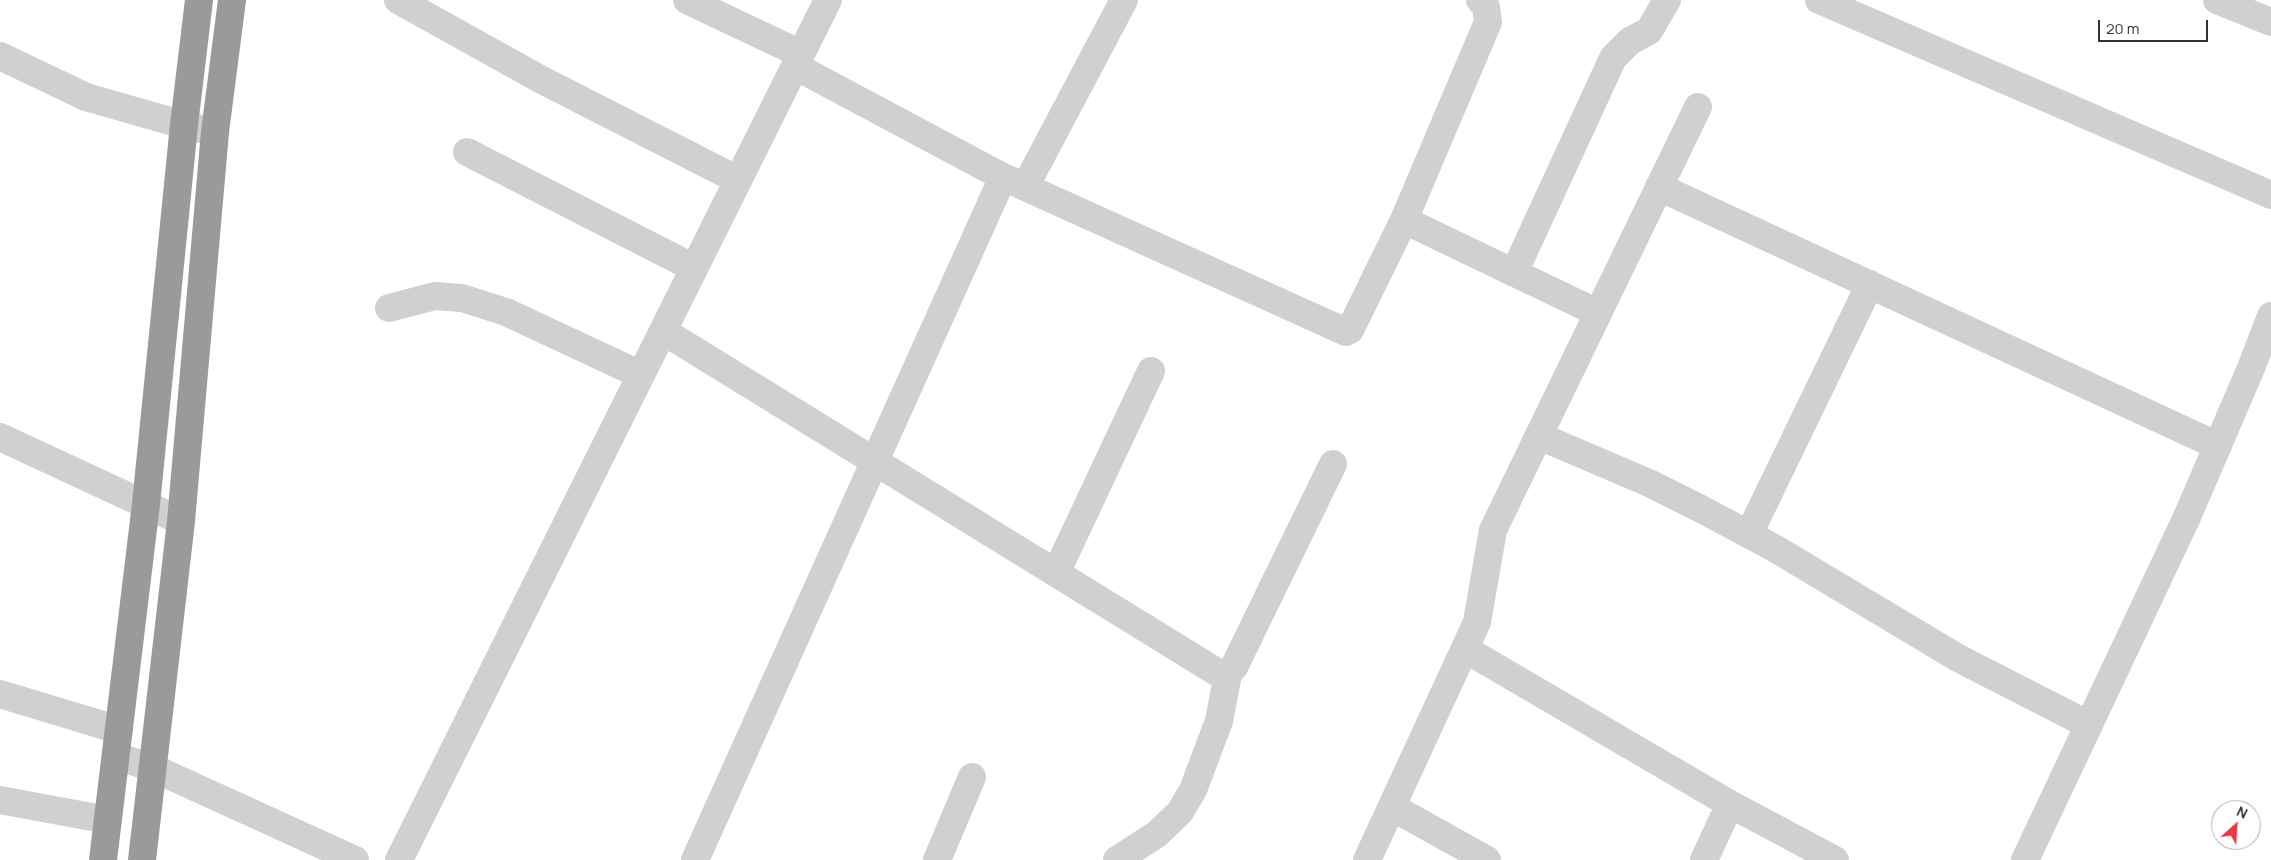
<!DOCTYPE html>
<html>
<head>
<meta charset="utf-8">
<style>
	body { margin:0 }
	#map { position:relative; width:2271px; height:860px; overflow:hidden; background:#fff; font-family:Manrope,sans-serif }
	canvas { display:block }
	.north { position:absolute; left:2211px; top:800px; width:50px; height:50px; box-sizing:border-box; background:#fff; border:1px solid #adadad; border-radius:50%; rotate:26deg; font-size:14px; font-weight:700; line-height:20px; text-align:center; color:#333 }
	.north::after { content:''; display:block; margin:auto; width:18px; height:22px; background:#e63946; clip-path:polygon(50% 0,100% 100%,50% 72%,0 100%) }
	.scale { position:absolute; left:2098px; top:20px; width:110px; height:22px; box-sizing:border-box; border:2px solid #333; border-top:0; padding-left:6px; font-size:15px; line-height:18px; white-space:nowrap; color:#333; -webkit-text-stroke:4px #fff; paint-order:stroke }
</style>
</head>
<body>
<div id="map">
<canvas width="2271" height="860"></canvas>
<div class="north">N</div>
<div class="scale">20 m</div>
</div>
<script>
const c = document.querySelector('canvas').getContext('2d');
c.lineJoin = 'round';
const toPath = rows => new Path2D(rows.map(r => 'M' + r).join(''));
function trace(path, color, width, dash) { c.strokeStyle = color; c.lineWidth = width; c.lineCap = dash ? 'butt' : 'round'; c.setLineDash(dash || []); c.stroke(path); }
const minor = toPath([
	[398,0,540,79,738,180],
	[687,0,801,54],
	[1819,0,2271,195],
	[2217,0,2271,22],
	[0,56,86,97,184,125,215,132],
	[467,152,694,268],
	[1003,177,1346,332,1350,330,1404,220,1488,22,1486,7,1480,0],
	[1025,187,1124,0],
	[1659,187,2218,446],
	[1404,220,1598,313],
	[1514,273,1613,58,1630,41,1649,31,1667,0],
	[389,308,435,296,462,298,506,312,641,375],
	[663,331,1220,674,1228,674,1234,667,1333,464],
	[1539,436,1649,483,1703,510,1776,549,1958,658,2089,725],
	[0,437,181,521],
	[1749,534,1870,284],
	[1056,573,1151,371],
	[1465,649,1730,804,1704,860],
	[0,694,119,730],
	[116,756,153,768,355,860],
	[0,800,108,820],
	[1730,804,1835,860],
	[1392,807,1487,860],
	[399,860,828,0],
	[695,860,1003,177,795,66],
	[937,860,972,777],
	[1117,860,1157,834,1180,812,1193,790,1219,721,1228,674],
	[1367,860,1477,622,1493,530,1698,107],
	[2025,860,2187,517,2251,368,2271,316]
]);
const highway = toPath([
	[103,860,146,504,184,125,199,0],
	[142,860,181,521,215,132,232,0]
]);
trace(minor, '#d0d0d0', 28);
trace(highway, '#9a9a9a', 28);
</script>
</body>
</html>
